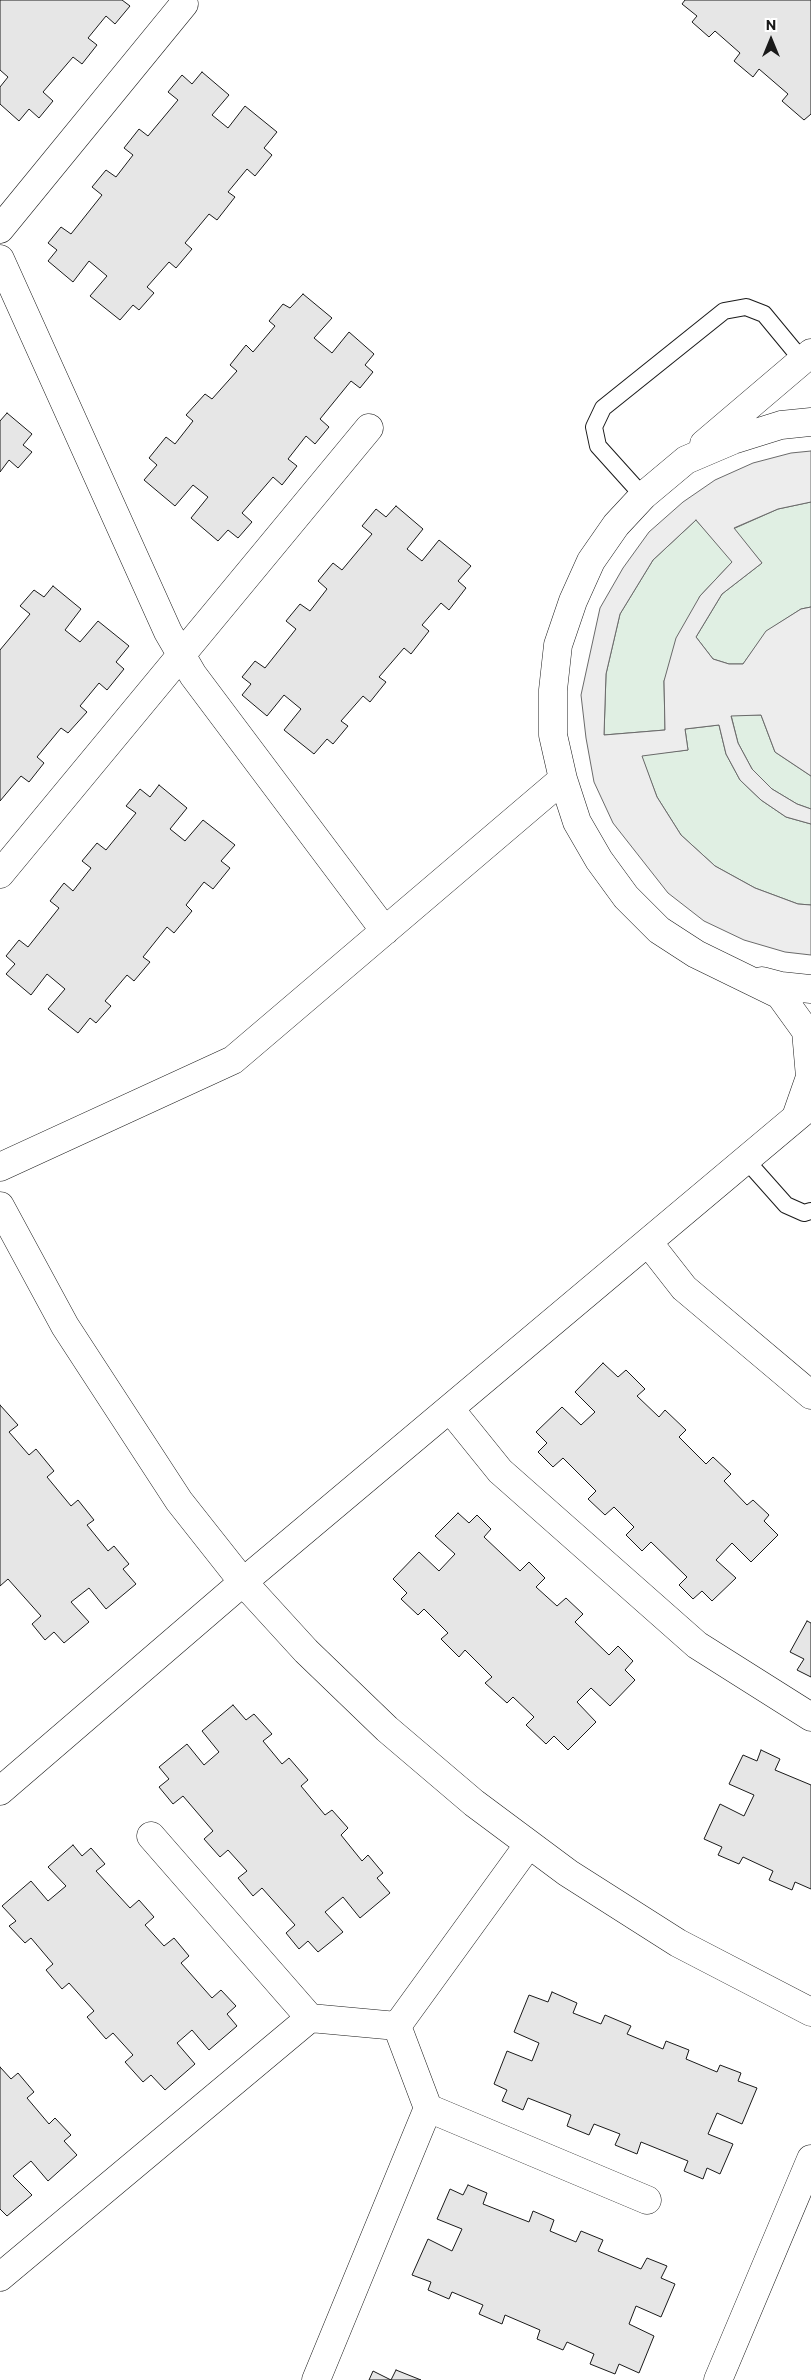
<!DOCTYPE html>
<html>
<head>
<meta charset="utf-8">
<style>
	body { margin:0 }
	#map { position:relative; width:811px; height:2380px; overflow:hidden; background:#fff; font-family:Commissioner,sans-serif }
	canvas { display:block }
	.north { position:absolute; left:746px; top:15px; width:50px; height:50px; -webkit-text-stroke:4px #fff; paint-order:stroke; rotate:0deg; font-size:14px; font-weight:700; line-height:20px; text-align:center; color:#1a1a1a }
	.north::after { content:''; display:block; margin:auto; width:18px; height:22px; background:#1a1a1a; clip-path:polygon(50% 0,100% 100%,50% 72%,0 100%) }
</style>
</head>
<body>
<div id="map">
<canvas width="811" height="2380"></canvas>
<div class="north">N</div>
</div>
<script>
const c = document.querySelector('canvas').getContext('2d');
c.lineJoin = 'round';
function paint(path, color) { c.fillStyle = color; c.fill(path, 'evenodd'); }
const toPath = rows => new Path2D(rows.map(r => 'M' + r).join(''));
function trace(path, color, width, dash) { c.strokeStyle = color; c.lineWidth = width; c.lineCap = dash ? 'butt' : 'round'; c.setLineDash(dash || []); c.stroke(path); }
const green = toPath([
	[811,502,811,607,801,609,767,631,743,664,729,664,713,659,696,637,722,594,762,563,733,529,778,509,811,502],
	[696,520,733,561,700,596,664,681,665,730,604,735,606,674,620,614,653,560,696,520],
	[731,715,761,715,775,752,811,776,811,809,797,804,772,789,752,769,738,743,731,715],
	[719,725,726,754,740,780,761,800,786,817,811,824,811,905,798,904,755,888,715,866,681,835,657,797,641,755,688,750,685,729,719,725]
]);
const parking = toPath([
	[811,451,811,502,778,509,734,528,762,563,722,594,696,637,713,659,729,664,743,664,766,631,801,609,811,607,811,776,775,752,761,715,731,716,738,743,752,769,772,789,797,804,811,809,811,824,786,817,761,800,740,780,726,754,719,725,685,729,688,750,642,756,657,797,681,835,715,866,755,888,798,904,811,905,811,955,785,952,744,940,704,921,668,893,613,823,594,782,586,738,581,695,600,608,623,568,649,532,683,502,715,480,753,463,791,453,811,451],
	[696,520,732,562,700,596,676,638,664,681,665,730,604,735,606,674,620,614,653,560,696,520]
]);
const building = toPath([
	[0,0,122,0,130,6,115,24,106,16,88,38,97,45,82,64,73,57,43,92,53,101,39,118,29,109,19,121,0,104,0,87,8,77,0,70,0,0],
	[685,0,811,0,811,114,804,120,782,101,788,94,759,69,753,77,734,61,740,53,715,31,709,37,692,22,697,16,682,4,685,0],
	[202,72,229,95,212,115,228,128,245,106,277,132,264,148,272,155,255,176,247,169,228,192,235,197,217,220,209,214,185,243,192,249,176,268,169,262,147,287,154,293,139,310,133,305,120,320,90,296,107,276,89,261,73,282,48,261,57,250,48,243,61,227,71,234,102,195,92,187,106,170,116,177,133,155,124,148,139,129,148,136,178,100,168,92,182,75,192,84,202,72],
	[303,294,332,318,314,338,332,353,349,332,374,354,365,365,373,372,360,388,351,381,320,419,329,427,315,444,306,436,288,459,297,466,282,485,273,477,242,513,252,522,238,538,228,530,218,541,191,518,208,497,193,485,175,506,144,480,157,465,149,458,166,437,175,444,193,421,186,415,205,394,212,399,237,371,230,365,246,345,253,352,275,326,269,321,283,304,290,308,303,294],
	[7,413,32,434,23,445,32,452,18,468,9,460,0,472,0,421,7,413],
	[396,506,423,529,407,549,422,561,439,540,471,566,458,581,466,588,449,610,441,603,422,625,429,631,411,654,404,648,379,677,386,682,370,702,363,696,341,721,348,726,333,744,327,739,314,754,284,730,301,709,284,695,267,716,242,695,251,684,242,677,255,661,265,668,296,629,286,621,300,604,310,611,327,589,318,581,333,563,342,570,372,534,362,526,376,509,386,517,396,506],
	[53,586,81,609,65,630,80,642,98,621,129,646,116,662,124,669,107,690,99,683,80,706,87,712,68,733,61,728,37,757,44,763,29,782,21,776,0,801,0,650,30,614,20,606,34,590,44,597,53,586],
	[159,785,187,808,170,829,185,841,203,820,235,845,221,861,230,868,213,889,204,882,186,905,192,911,174,933,167,927,143,957,150,962,134,981,127,975,105,1001,111,1006,96,1023,90,1018,78,1033,48,1009,65,989,47,974,31,995,6,974,15,964,6,956,19,940,28,947,59,908,50,901,64,883,73,891,91,868,82,861,97,843,106,850,136,813,126,806,140,789,150,797,159,785],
	[603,1363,618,1377,626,1370,645,1389,637,1396,659,1417,665,1410,686,1430,679,1437,706,1464,713,1457,731,1474,724,1481,747,1505,753,1500,769,1515,764,1521,778,1535,751,1562,732,1543,716,1560,736,1578,712,1601,702,1591,693,1599,679,1585,687,1577,651,1542,642,1551,626,1535,634,1527,614,1507,605,1515,588,1499,596,1491,563,1458,553,1467,538,1452,547,1443,536,1432,562,1407,581,1425,595,1412,575,1392,603,1363],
	[0,1405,18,1425,9,1432,29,1455,36,1449,54,1471,47,1477,71,1506,78,1500,94,1520,87,1525,108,1551,114,1546,129,1564,123,1569,136,1584,106,1609,89,1588,71,1602,89,1622,64,1643,54,1632,45,1640,32,1624,41,1616,8,1579,0,1586,0,1405],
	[458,1513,469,1523,477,1515,491,1529,484,1537,520,1571,529,1562,545,1578,536,1587,557,1606,566,1598,583,1614,575,1622,609,1655,618,1646,633,1661,625,1670,635,1680,610,1706,591,1688,577,1702,596,1722,568,1750,554,1736,546,1744,526,1725,534,1717,513,1697,507,1703,485,1683,492,1677,465,1650,459,1657,441,1639,448,1633,424,1609,418,1615,401,1599,407,1593,393,1579,419,1552,439,1571,455,1554,435,1536,458,1513],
	[807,1621,811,1623,811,1677,797,1670,804,1659,790,1652,807,1621],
	[233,1705,246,1720,254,1714,272,1734,263,1741,282,1764,289,1758,308,1780,301,1786,325,1815,332,1810,348,1828,341,1835,362,1861,368,1855,383,1873,377,1878,390,1893,360,1918,343,1897,325,1912,343,1932,318,1952,308,1941,299,1949,286,1933,295,1925,262,1888,253,1896,238,1878,247,1871,228,1850,220,1857,204,1839,213,1831,183,1796,173,1804,159,1787,169,1779,159,1767,187,1744,204,1765,219,1752,202,1731,233,1705],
	[761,1750,780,1759,775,1770,811,1785,811,1889,795,1882,792,1890,769,1880,773,1871,743,1857,739,1864,718,1855,722,1847,704,1839,720,1804,744,1816,754,1795,729,1784,743,1755,757,1761,761,1750],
	[73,1845,82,1856,91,1848,105,1864,96,1871,130,1908,139,1900,154,1917,145,1925,164,1946,174,1938,189,1956,181,1963,212,1998,221,1990,236,2006,227,2014,237,2026,209,2050,192,2030,177,2043,195,2064,165,2090,151,2075,143,2082,125,2062,133,2055,113,2033,106,2039,87,2017,94,2011,69,1983,62,1989,46,1970,53,1964,31,1938,25,1943,9,1926,16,1921,2,1906,31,1881,48,1901,66,1886,48,1867,73,1845],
	[552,1992,577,2003,573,2013,601,2024,605,2015,631,2026,627,2034,663,2049,666,2041,689,2050,686,2059,717,2072,720,2065,741,2073,738,2081,757,2088,742,2124,717,2113,708,2134,733,2144,720,2174,707,2168,703,2179,684,2171,688,2161,641,2142,637,2154,615,2145,620,2134,594,2124,589,2135,567,2126,571,2115,528,2098,523,2110,502,2101,507,2090,494,2084,507,2051,532,2061,539,2043,514,2032,529,1995,548,2002,552,1992],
	[0,2067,11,2079,18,2073,34,2092,27,2098,49,2124,55,2118,71,2135,64,2141,77,2155,48,2181,31,2161,13,2176,32,2195,7,2216,0,2209,0,2067],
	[468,2185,487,2193,483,2204,529,2222,533,2211,554,2220,550,2231,576,2242,581,2231,603,2240,598,2251,641,2269,647,2258,667,2266,661,2278,675,2284,661,2317,636,2306,629,2324,654,2336,639,2373,619,2364,615,2374,590,2364,594,2354,567,2342,563,2350,537,2339,540,2330,505,2315,502,2324,479,2314,483,2305,452,2292,449,2299,428,2290,431,2282,412,2275,428,2239,452,2251,462,2229,437,2219,450,2189,463,2195,468,2185],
	[396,2370,421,2380,369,2380,373,2371,391,2380,396,2370]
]);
const service = toPath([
	[643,496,598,446,594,427,603,408,724,311,746,307,764,314,802,360],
	[746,1160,786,1205,804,1213,811,1211]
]);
const minor = toPath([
	[0,229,184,4],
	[0,259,168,632,193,675,385,931],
	[704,444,811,353],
	[0,874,369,428],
	[762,981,781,986,811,989],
	[796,1117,810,1077,806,1031,780,995,696,954,659,930,626,897,599,860,577,822,563,779,553,735,553,690,558,645,573,601,591,561,616,525,643,496,686,460,733,440,781,425,811,422],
	[0,1167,233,1060,563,779],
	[0,1206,65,1326,179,1501,243,1582,306,1651,387,1729,474,1803,568,1873,678,1943,811,2012],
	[648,1242,684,1288,811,1395],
	[450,1409,500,1471,697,1645,811,1717],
	[0,1791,243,1582,811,1105],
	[151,1836,310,2018],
	[397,2026,529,1844],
	[428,2108,647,2200],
	[0,2277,310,2018,397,2026],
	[316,2380,428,2108,397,2026],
	[718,2380,811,2159]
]);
paint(green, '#e0efe3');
trace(green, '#6a6a6a', 1);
paint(parking, '#ededed');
trace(parking, '#6a6a6a', 1);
paint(building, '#e6e6e6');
trace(building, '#1a1a1a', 1);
trace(service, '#1a1a1a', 18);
trace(minor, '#1a1a1a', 29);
trace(service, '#fff', 16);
trace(minor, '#fff', 28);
</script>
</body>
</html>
